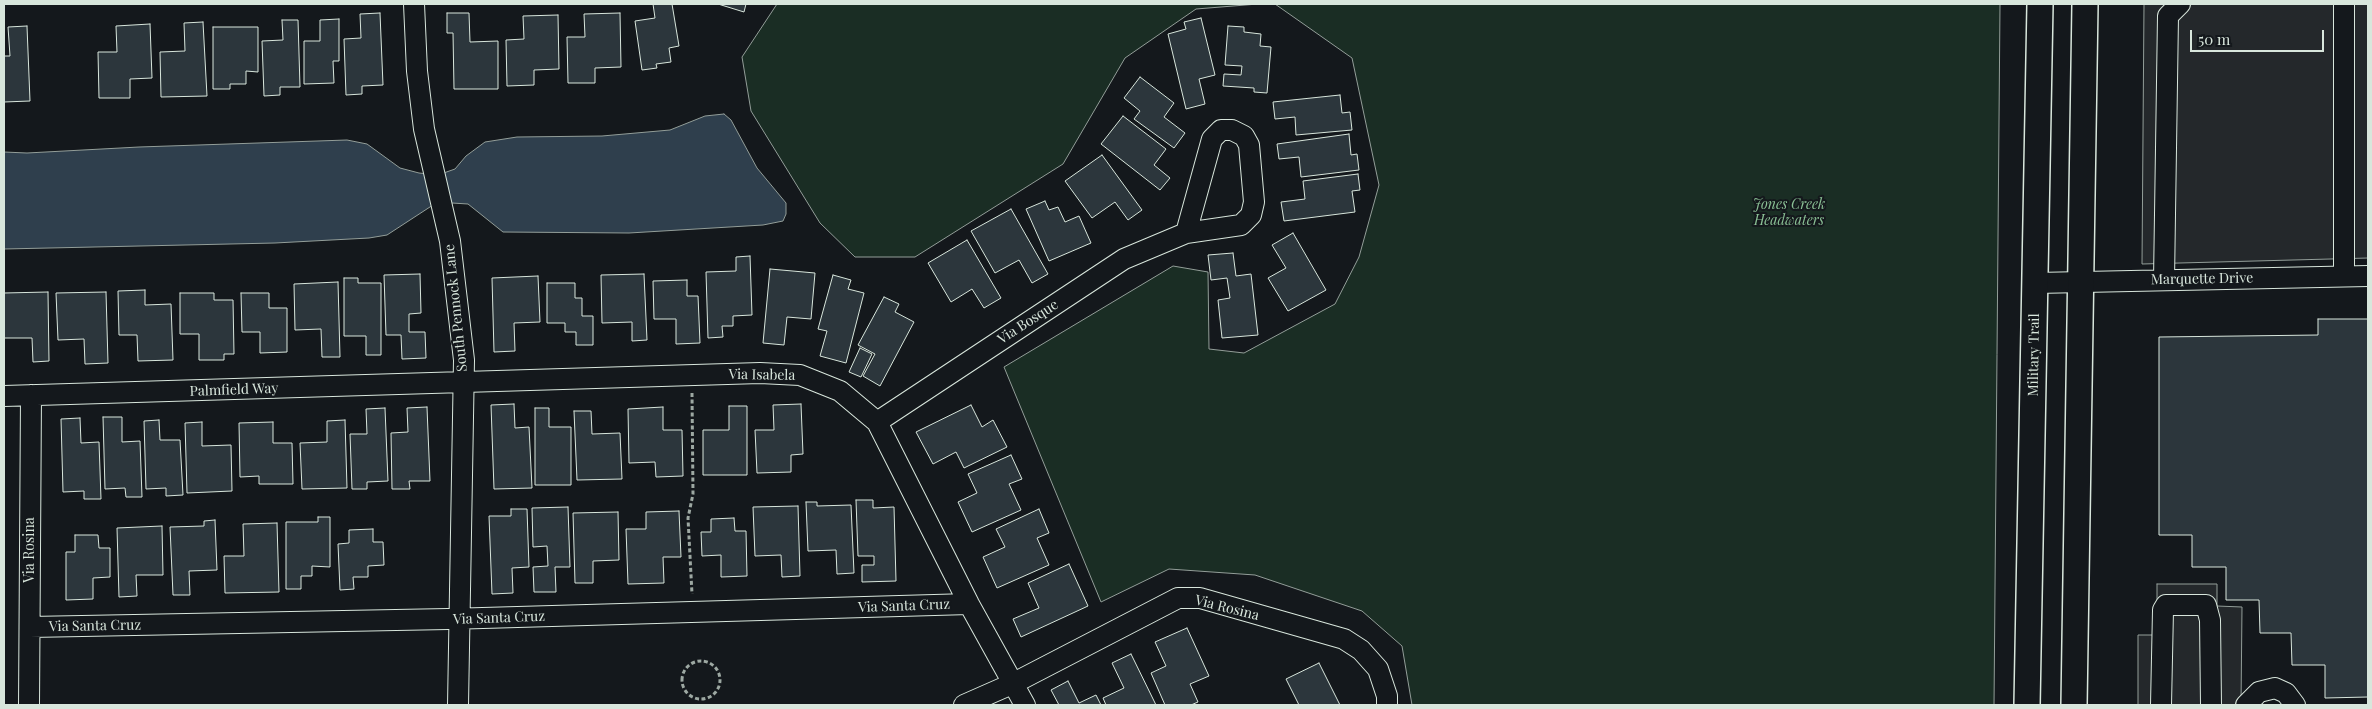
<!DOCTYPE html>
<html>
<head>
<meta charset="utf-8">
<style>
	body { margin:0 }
	#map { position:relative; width:2372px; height:709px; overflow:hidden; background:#14181c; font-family:"Playfair Display",serif }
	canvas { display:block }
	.frame { position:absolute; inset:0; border:5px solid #d8e6dc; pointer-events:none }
	.scale { position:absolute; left:2190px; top:30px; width:134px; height:22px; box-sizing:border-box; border:2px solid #d8e6dc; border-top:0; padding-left:6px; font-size:15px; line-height:18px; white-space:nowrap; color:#d8e6dc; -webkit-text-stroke:4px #14181c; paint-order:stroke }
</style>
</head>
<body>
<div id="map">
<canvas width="2372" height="709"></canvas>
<div class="frame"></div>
<div class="scale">50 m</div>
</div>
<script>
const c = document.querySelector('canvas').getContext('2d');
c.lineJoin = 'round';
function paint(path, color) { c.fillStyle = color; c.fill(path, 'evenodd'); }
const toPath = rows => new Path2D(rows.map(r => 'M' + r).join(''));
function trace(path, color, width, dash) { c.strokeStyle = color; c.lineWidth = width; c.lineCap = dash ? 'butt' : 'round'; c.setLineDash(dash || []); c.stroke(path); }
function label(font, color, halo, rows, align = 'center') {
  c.font = font + ' "Playfair Display",serif'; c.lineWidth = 4; c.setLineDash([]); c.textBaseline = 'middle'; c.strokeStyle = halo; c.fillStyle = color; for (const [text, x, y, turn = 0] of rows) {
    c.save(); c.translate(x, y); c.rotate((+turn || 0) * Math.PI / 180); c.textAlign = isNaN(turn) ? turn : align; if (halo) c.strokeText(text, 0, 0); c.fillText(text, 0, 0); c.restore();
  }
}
const green = toPath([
	[777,4,1258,4,1196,9,1125,58,1063,164,915,257,855,257,820,223,751,111,742,57,777,4],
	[1275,4,2000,4,1994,705,1412,705,1402,646,1362,611,1255,575,1169,569,1101,602,1004,367,1173,266,1208,272,1209,349,1244,353,1335,304,1359,257,1379,185,1352,58,1275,4]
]);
const parking = toPath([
	[2144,4,2368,4,2368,258,2142,264,2144,4],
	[2157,584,2217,584,2217,606,2242,607,2241,705,2138,705,2138,635,2157,635,2157,584]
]);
const water = toPath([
	[724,114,731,120,757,168,786,203,786,214,783,221,763,225,629,233,503,232,468,204,452,203,433,205,387,235,369,238,275,243,4,249,4,152,27,153,139,147,347,140,367,144,400,168,419,173,438,175,455,169,466,156,485,142,517,137,602,136,670,130,705,116,724,114]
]);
const building = toPath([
	[653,4,672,4,679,46,669,48,671,62,656,64,657,68,642,70,635,21,655,18,653,4],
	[718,4,746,4,744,12,718,4],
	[380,13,383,85,362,86,362,94,346,95,344,39,361,38,360,14,380,13],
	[447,13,469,13,470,42,498,41,498,89,454,89,453,33,447,33,447,13],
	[620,13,621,67,595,68,595,83,568,83,567,37,585,37,584,14,620,13],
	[558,15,559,69,534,70,534,85,507,86,506,40,524,39,523,16,558,15],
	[1201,18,1215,75,1199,79,1205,104,1186,109,1168,34,1186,29,1184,22,1201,18],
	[339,19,339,61,333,61,334,83,304,84,304,41,320,41,320,20,339,19],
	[282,20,298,20,300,87,280,87,280,95,264,96,262,41,283,40,282,20],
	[203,22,207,96,161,97,160,52,185,51,184,23,203,22],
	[150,24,152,78,130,79,130,98,99,98,98,52,117,52,116,26,150,24],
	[27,26,30,101,4,102,4,56,10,56,8,27,27,26],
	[1228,26,1244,27,1244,32,1261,34,1260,46,1271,47,1267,93,1254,92,1254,88,1223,86,1224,74,1241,75,1242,66,1225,65,1228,26],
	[213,27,258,27,258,72,246,71,246,84,230,84,230,89,213,89,213,27],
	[1140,77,1174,103,1164,117,1185,133,1174,148,1134,119,1140,111,1124,98,1140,77],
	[1340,95,1342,113,1350,112,1352,130,1296,135,1295,117,1275,119,1273,102,1340,95],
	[1123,116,1166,149,1154,165,1170,178,1160,190,1101,144,1123,116],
	[1349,134,1351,155,1357,154,1359,170,1301,177,1299,157,1279,159,1277,144,1349,134],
	[1102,155,1142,210,1128,220,1115,202,1092,218,1065,181,1102,155],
	[1358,174,1360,190,1352,191,1355,212,1284,221,1281,202,1305,199,1303,181,1358,174],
	[1045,201,1049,210,1058,207,1065,222,1079,216,1091,243,1049,261,1026,209,1045,201],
	[1011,209,1048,274,1032,283,1019,260,995,273,971,231,1011,209],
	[1293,233,1326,290,1288,311,1268,278,1286,268,1272,245,1293,233],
	[967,240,1001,298,984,308,972,289,951,302,928,263,967,240],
	[1233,253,1236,276,1251,274,1258,335,1222,338,1218,300,1230,298,1227,278,1211,280,1208,255,1233,253],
	[750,256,752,315,733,316,733,326,722,326,723,337,708,338,706,272,736,271,736,257,750,256],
	[770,269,815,273,811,319,787,317,784,345,763,343,770,269],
	[420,274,421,313,409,314,409,332,425,332,426,358,402,359,401,335,386,335,384,275,420,274],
	[644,274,647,340,632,341,632,322,602,323,601,275,644,274],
	[833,275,851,280,848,289,864,293,846,363,820,356,827,331,818,329,833,275],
	[538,276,540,322,514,323,515,351,494,352,492,278,538,276],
	[344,278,358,278,358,283,381,283,381,355,366,355,366,336,344,336,344,278],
	[687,280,687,296,698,296,700,343,676,344,676,319,654,319,653,281,687,280],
	[338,282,340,357,322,357,321,329,295,330,294,284,338,282],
	[547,283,575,283,575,298,582,298,582,316,593,316,593,345,576,345,576,332,565,332,565,323,547,323,547,283],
	[145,290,145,305,171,304,173,360,138,361,137,335,119,335,118,291,145,290],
	[48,292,49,361,33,362,32,338,4,338,4,293,48,292],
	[106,292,108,363,85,364,84,339,58,340,56,293,106,292],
	[180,293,214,293,214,300,233,300,234,354,224,354,224,360,199,360,199,334,180,334,180,293],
	[241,293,269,293,269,308,287,308,287,352,260,353,260,332,242,332,241,293],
	[884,297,899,304,895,312,914,322,880,386,863,376,875,354,858,345,884,297],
	[2318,319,2368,319,2368,697,2325,698,2325,665,2292,665,2291,633,2260,633,2259,600,2226,600,2226,567,2192,567,2192,535,2159,535,2159,337,2318,335,2318,319],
	[860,348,872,354,861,377,849,372,860,348],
	[514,404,515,428,529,427,532,488,494,489,491,405,514,404],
	[801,404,803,454,791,455,791,472,757,473,755,430,774,430,773,405,801,404],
	[971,405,982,427,993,420,1007,447,964,468,956,452,933,464,916,432,971,405],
	[729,406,747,406,747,475,703,475,703,430,729,430,729,406],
	[427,407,430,481,409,481,410,489,392,489,391,433,408,432,407,408,427,407],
	[663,407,663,430,682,430,683,476,656,477,655,462,629,463,628,409,663,407],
	[385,408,388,481,367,482,367,489,352,489,350,434,367,434,366,409,385,408],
	[535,408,549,408,549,427,571,427,571,485,535,485,535,408],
	[574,411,591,411,592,434,620,433,622,479,577,480,574,411],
	[103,417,122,417,122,442,140,441,142,497,126,497,125,488,105,489,103,417],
	[80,418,81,443,99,442,101,499,84,499,84,491,63,492,61,419,80,418],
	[159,420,160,440,180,440,183,495,166,496,166,488,146,489,144,421,159,420],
	[345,420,347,488,302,489,300,443,327,442,327,421,345,420],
	[202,422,202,446,231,445,232,491,187,493,185,423,202,422],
	[273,422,273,443,292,443,293,484,259,484,259,476,240,477,239,423,273,422],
	[1011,455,1022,479,1009,484,1021,510,972,532,958,502,977,493,968,474,1011,455],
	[856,500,873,500,873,508,894,507,896,581,862,582,862,565,874,565,874,556,858,556,856,500],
	[806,502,817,502,817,506,851,505,854,573,837,574,836,550,808,551,806,502],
	[798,506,800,576,782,577,781,555,755,556,753,507,798,506],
	[568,507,570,567,555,567,556,592,534,592,533,567,548,566,547,546,533,547,532,508,568,507],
	[511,509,527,509,529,567,512,568,513,593,492,594,489,516,511,516,511,509],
	[1039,509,1049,533,1037,538,1049,565,997,588,983,557,1005,547,996,529,1039,509],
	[679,511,681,557,663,557,664,583,628,584,626,529,646,529,646,512,679,511],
	[618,512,619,560,593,561,593,583,575,583,573,513,618,512],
	[318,517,330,517,330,567,312,566,312,576,301,576,301,589,286,589,286,522,318,522,318,517],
	[734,518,735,531,746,531,747,576,721,577,721,555,702,556,701,532,711,532,711,519,734,518],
	[215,520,217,570,189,571,190,595,173,595,170,527,204,526,204,521,215,520],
	[277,523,279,592,225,593,224,556,244,556,243,524,277,523],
	[162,526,163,575,136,575,137,596,119,597,117,528,162,526],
	[373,529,373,542,383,542,384,565,368,566,368,577,353,577,354,589,340,590,338,544,349,543,349,530,373,529],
	[75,535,98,535,99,548,110,548,110,577,93,578,93,599,66,600,66,552,75,552,75,535],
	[1069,564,1088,606,1021,637,1013,619,1039,608,1028,583,1069,564],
	[1187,628,1209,676,1190,684,1198,702,1191,705,1165,705,1151,673,1166,666,1155,642,1187,628],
	[1131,654,1156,705,1106,705,1103,698,1124,688,1112,663,1131,654],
	[1319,663,1340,705,1299,705,1286,679,1319,663],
	[1068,681,1079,703,1096,695,1101,705,1059,705,1051,690,1068,681]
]);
const path = toPath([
	[692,393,693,494,688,518,692,594],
	'682 680a19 19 0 1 1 38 0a19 19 0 1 1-38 0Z'
]);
const minor = toPath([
	[414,4,417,71,424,129,450,241,464,360,458,705],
	[2344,4,2344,276],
	[2164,280,2168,16,2180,4],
	[2036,283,2368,276],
	[4,396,760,373,800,375,840,391,877,422,969,604,1025,705],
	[877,422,1124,259,1186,233,1241,225,1251,215,1254,202,1249,145,1244,136,1232,130,1221,130,1212,139,1186,233],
	[30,627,448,619,969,604],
	[29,705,31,395],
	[964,705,1014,683,1178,598,1200,598,1344,639,1361,650,1378,669,1387,696,1387,705],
	[2161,705,2163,610,2166,605,2206,605,2210,620,2211,705],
	[2246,705,2259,692,2275,688,2286,693,2295,705]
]);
const major = toPath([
	[2027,705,2040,4],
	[2074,705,2085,4]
]);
const parkNames = [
	["Jones Creek",1789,205],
	["Headwaters",1789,221]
];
const streetNames = [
	["Marquette Drive",2202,279,-1],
	["South Pennock Lane",456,308,-96],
	["Via Bosque",1028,322,-33],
	["Military Trail",2034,355,-89],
	["Via Isabela",762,375,1],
	["Palmfield Way",234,390,-2],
	["Via Rosina",30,550,-90],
	["Via Santa Cruz",904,606,-2],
	["Via Rosina",1227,608,14],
	["Via Santa Cruz",499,618,-2],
	["Via Santa Cruz",95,626,-1]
];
paint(green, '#1a2d24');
trace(green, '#939e99', 1);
paint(parking, '#24282b');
trace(parking, '#939e99', 1);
paint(water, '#2f3f4d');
trace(water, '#939e99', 1);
paint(building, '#2c363c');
trace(building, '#d8e6dc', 1);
trace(minor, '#d8e6dc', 22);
trace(major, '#d8e6dc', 28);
trace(path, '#9da8a2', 3, [4, 2.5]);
trace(minor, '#14181c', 20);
trace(major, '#14181c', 25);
label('italic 14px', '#8ac095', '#14181c', parkNames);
label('14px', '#d8e6dc', '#14181c', streetNames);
</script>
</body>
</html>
